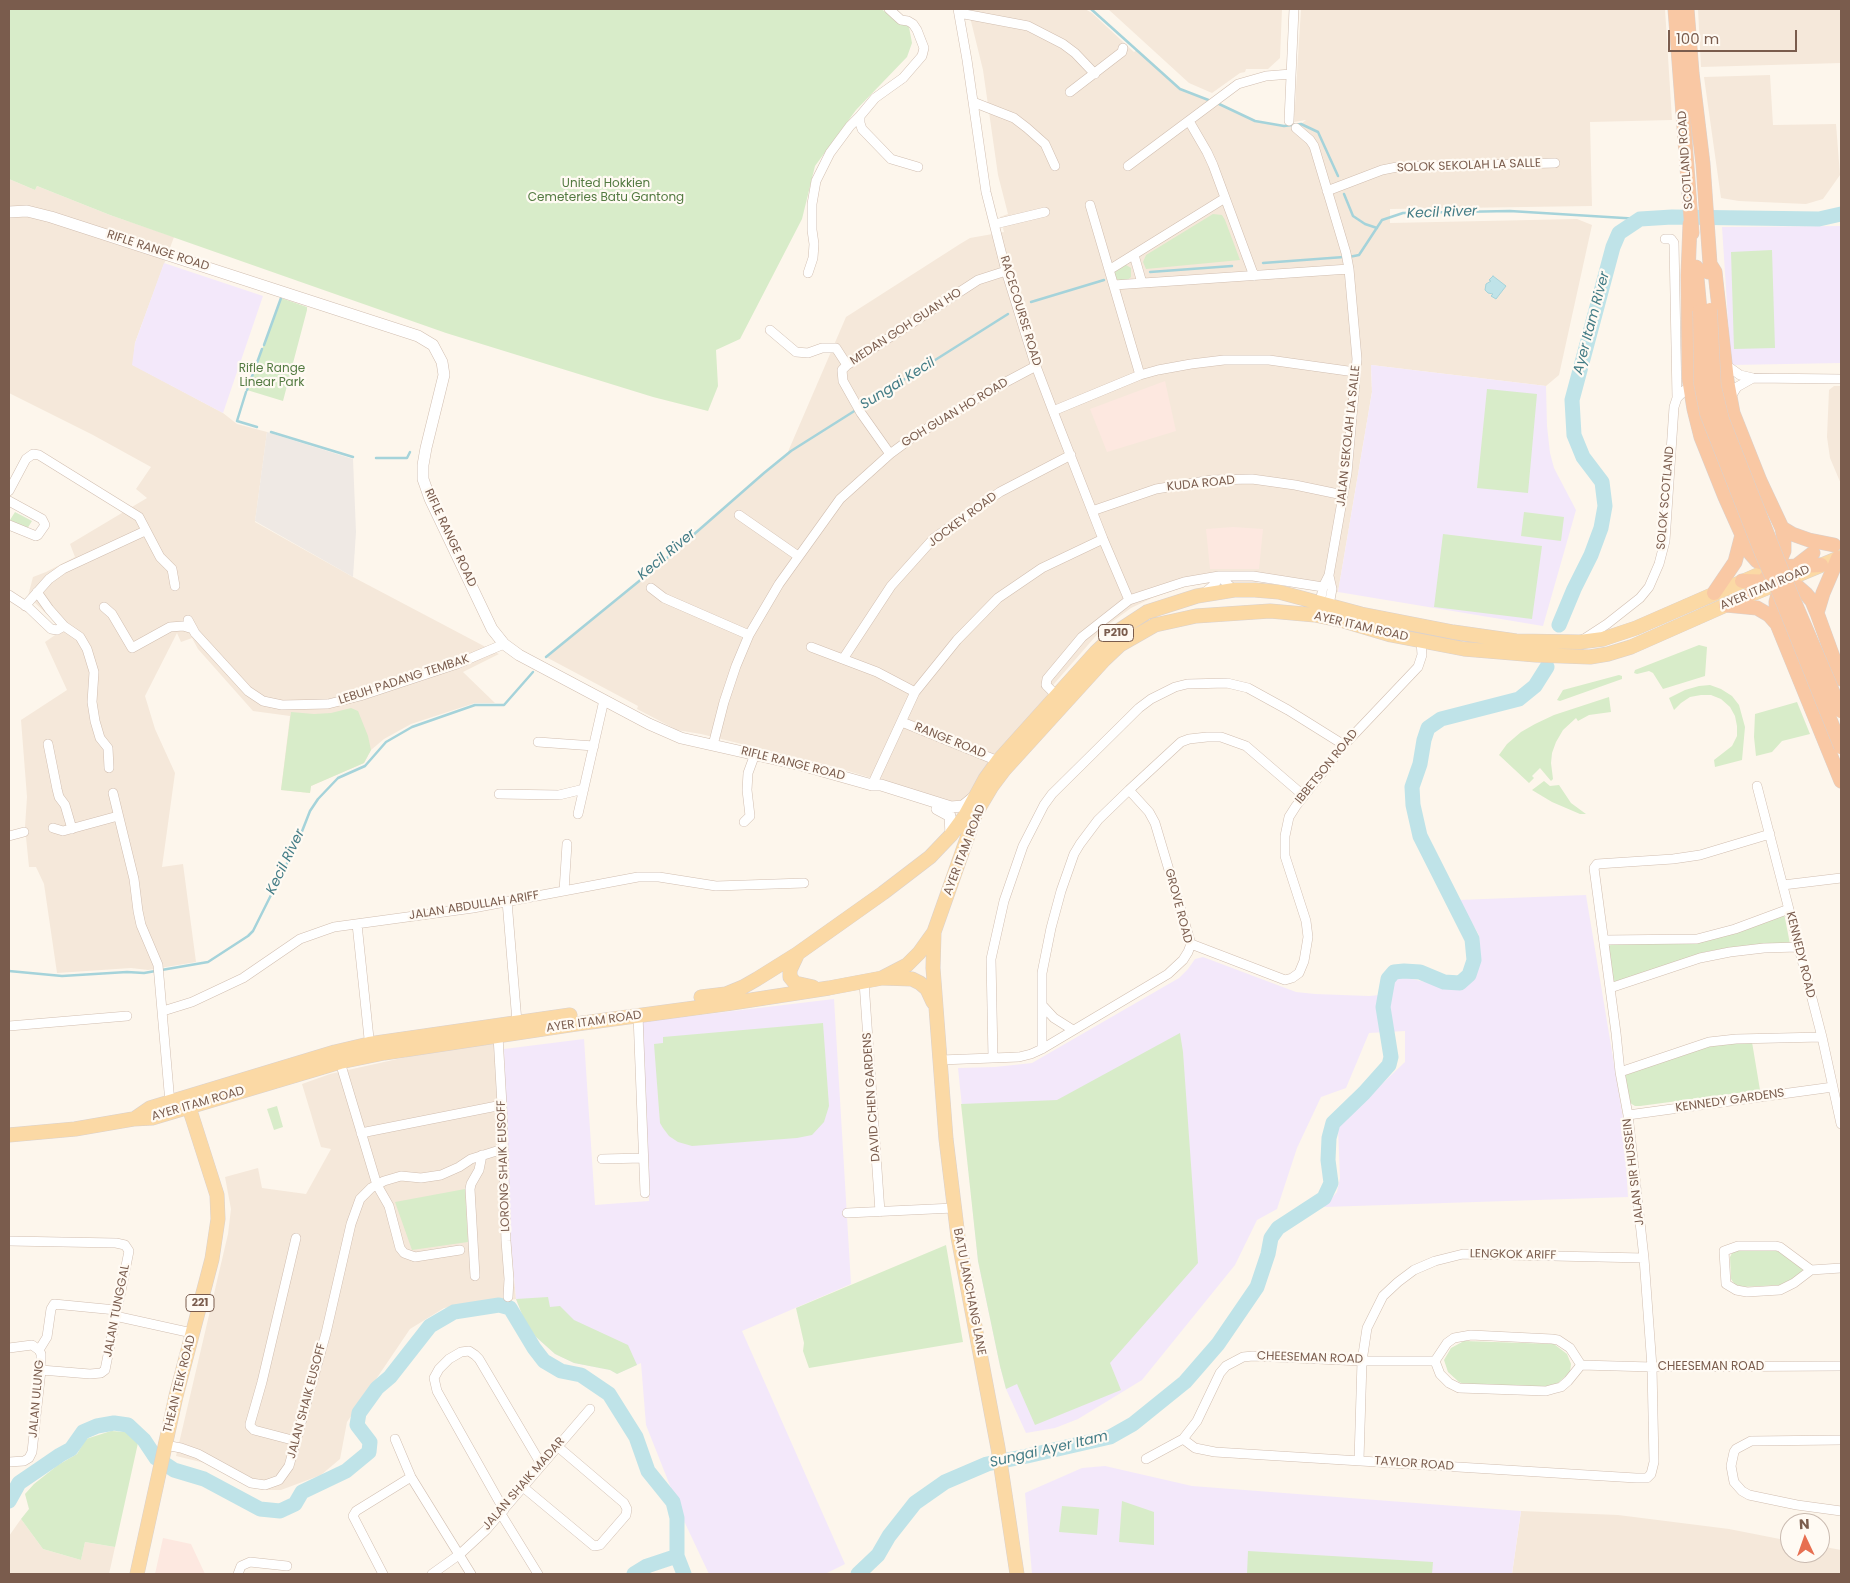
<!DOCTYPE html>
<html>
<head>
<meta charset="utf-8">
<style>
	body { margin:0 }
	#map { position:relative; width:1850px; height:1583px; overflow:hidden; background:#fdf6ec; font-family:Poppins,sans-serif }
	canvas { display:block }
	.frame { position:absolute; inset:0; border:10px solid #7a5c4d; pointer-events:none }
	.north { position:absolute; left:1780px; top:1513px; width:50px; height:50px; box-sizing:border-box; background:#fffaf3; border:1px solid #cabbb1; border-radius:50%; rotate:357deg; font-size:14px; font-weight:700; line-height:20px; text-align:center; color:#7a5c4d }
	.north::after { content:''; display:block; margin:auto; width:18px; height:22px; background:#e76f51; clip-path:polygon(50% 0,100% 100%,50% 72%,0 100%) }
	.scale { position:absolute; left:1668px; top:30px; width:129px; height:22px; box-sizing:border-box; border:2px solid #7a5c4d; border-top:0; padding-left:6px; font-size:15px; line-height:18px; white-space:nowrap; color:#7a5c4d; -webkit-text-stroke:4px #fffaf3; paint-order:stroke }
</style>
</head>
<body>
<div id="map">
<canvas width="1850" height="1583"></canvas>
<div class="frame"></div>
<div class="north">N</div>
<div class="scale">100 m</div>
</div>
<script>
const c = document.querySelector('canvas').getContext('2d');
c.lineJoin = 'round';
function paint(path, color) { c.fillStyle = color; c.fill(path, 'evenodd'); }
const toPath = rows => new Path2D(rows.map(r => 'M' + r).join(''));
function trace(path, color, width, dash) { c.strokeStyle = color; c.lineWidth = width; c.lineCap = dash ? 'butt' : 'round'; c.setLineDash(dash || []); c.stroke(path); }
function label(font, color, halo, rows, align = 'center') {
  c.font = font + ' Poppins,sans-serif'; c.lineWidth = 4.5; c.setLineDash([]); c.textBaseline = 'middle'; c.strokeStyle = halo; c.fillStyle = color; for (const [text, x, y, turn = 0] of rows) {
    c.save(); c.translate(x, y); c.rotate((+turn || 0) * Math.PI / 180); c.textAlign = isNaN(turn) ? turn : align; if (halo) c.strokeText(text, 0, 0); c.fillText(text, 0, 0); c.restore();
  }
}
const residential = toPath([
	[968,9,1085,9,1092,13,1134,52,1137,50,1180,89,1226,107,1255,121,1284,126,1301,124,1306,120,1294,122,1301,9,1665,9,1672,120,1590,122,1592,206,1390,209,1390,223,1577,219,1592,225,1559,375,1546,386,1371,365,1372,392,1338,592,1266,582,1220,582,1187,586,1152,598,1131,608,1101,630,1054,684,1046,698,965,802,956,804,835,767,701,734,677,730,637,709,638,706,546,657,660,564,764,473,787,454,846,317,960,244,970,238,1004,232,1000,217,1008,214,998,175,983,70],
	[1108,9,1282,9,1280,58,1268,69,1246,69,1245,72,1240,73,1212,93,1189,83],
	[1698,9,1841,9,1841,63,1701,67],
	[1770,75,1773,125,1836,124,1840,175,1823,199,1806,204,1739,201,1721,198,1704,77],
	[9,179,35,190,37,186,110,215,174,237,135,343,133,365,223,413,237,424,267,432,255,522,353,577,499,654,463,672,495,703,475,703,411,724,384,739,371,750,364,763,311,786,310,793,281,790,290,716,253,711,198,649,192,638,181,642,177,633,145,696,155,729,175,773,162,867,183,864,196,962,148,970,131,968,57,973,44,884,36,867,29,867,25,827,27,797,21,720,67,690,45,642,61,631,56,623,28,596,33,577,46,572,75,557,70,544,147,498,136,489,151,467,93,435,9,393],
	[1834,386,1841,386,1841,484,1830,458,1827,437,1829,390],
	[503,1041,509,1220,516,1299,444,1308,410,1329,347,1422,340,1459,321,1475,281,1490,264,1490,241,1482,205,1463,176,1456,228,1234,231,1209,225,1177,258,1168,262,1188,306,1194,331,1149,321,1147,302,1084,330,1074,411,1056],
	[1521,1511,1618,1515,1729,1529,1790,1541,1790,1553,1820,1553,1820,1546,1841,1550,1841,1574,1512,1574],
	[21,1519,43,1549,81,1560,85,1542,115,1547,109,1574,9,1574,9,1536]
]);
const commercial = toPath([
	[1165,381,1176,431,1107,452,1090,409],
	[1233,527,1263,529,1259,569,1210,569,1206,529],
	[163,1538,191,1544,205,1574,155,1574]
]);
const industrial = toPath([
	[267,432,353,459,356,532,353,577,255,521]
]);
const education = toPath([
	[1841,226,1841,363,1731,365,1722,227],
	[164,263,263,296,223,413,132,365,135,343],
	[1371,365,1546,386,1547,426,1550,453,1554,468,1576,510,1543,626,1338,592,1372,392],
	[1586,895,1623,1118,1628,1197,1324,1207,1337,1192,1340,1178,1338,1128,1348,1116,1405,1062,1405,1031,1369,1033,1346,1088,1321,1097,1297,1148,1277,1209,1257,1220,1235,1265,1142,1380,1078,1419,1055,1428,1026,1433,1006,1389,1000,1366,978,1261,958,1068,995,1067,1032,1063,1179,978,1188,969,1195,959,1203,957,1296,992,1315,994,1369,996,1391,994,1396,979,1403,977,1457,989,1473,981,1480,960,1479,935,1459,900],
	[834,999,851,1284,742,1331,845,1564,825,1574,709,1574,684,1521,646,1425,641,1363,617,1374,610,1370,574,1363,555,1354,536,1337,523,1317,516,1299,509,1220,504,1049,584,1039,595,1205,649,1201,641,1022],
	[1105,1466,1192,1486,1521,1511,1512,1574,1032,1574,1025,1493,1082,1468]
]);
const green = toPath([
	[9,9,881,9,909,27,912,43,907,57,856,110,815,166,802,219,740,339,716,350,718,386,708,411,653,397,446,333,110,215,37,186,35,190,9,179],
	[1213,214,1222,215,1225,220,1240,260,1146,269,1143,262,1146,255],
	[1772,250,1775,348,1734,349,1731,252],
	[1126,265,1131,268,1131,277,1126,281,1115,279,1114,272],
	[281,298,307,307,307,310,283,401,247,390],
	[1487,389,1537,394,1528,493,1477,488],
	[15,512,32,521,27,529,10,520],
	[1524,512,1564,517,1561,541,1521,536],
	[1443,534,1542,546,1532,619,1434,607],
	[1699,645,1707,647,1705,676,1663,689,1653,673,1649,671,1637,674,1634,673,1635,670],
	[1619,675,1622,676,1622,679,1560,701,1557,700,1563,690],
	[1710,685,1721,689,1732,696,1739,705,1745,727,1742,760,1715,767,1714,760,1732,746,1737,736,1737,726,1735,716,1730,707,1721,699,1711,695,1701,695,1690,697,1681,703,1674,710,1669,698,1685,690,1699,686],
	[1609,697,1611,712,1589,715,1578,721,1576,718,1563,730,1556,742,1552,753,1551,763,1553,779,1551,781,1540,768,1532,776,1534,778,1529,783,1499,755,1507,744,1521,732,1535,724,1554,715],
	[1797,702,1810,734,1782,741,1772,752,1756,756,1754,737,1755,714],
	[351,708,358,711,368,736,371,750,364,763,311,786,310,793,281,790,291,712,314,714,331,713],
	[1544,781,1550,786,1559,785,1571,803,1586,814,1580,814,1552,802,1532,790],
	[1784,913,1790,944,1727,948,1705,952,1614,982,1612,981,1609,946,1612,944,1699,943],
	[823,1023,829,1106,824,1122,812,1135,797,1138,692,1146,678,1142,669,1136,663,1128,660,1123,654,1044,663,1043,663,1037],
	[1180,1033,1183,1052,1198,1263,1110,1363,1121,1390,1035,1425,1017,1384,1006,1389,1000,1366,978,1261,961,1104,1057,1100],
	[1752,1042,1760,1090,1640,1106,1635,1106,1630,1103,1624,1077,1625,1075,1715,1044],
	[277,1106,283,1127,274,1130,267,1109],
	[465,1189,468,1242,412,1250,395,1202],
	[946,1245,963,1342,809,1368,803,1351,804,1343,796,1308],
	[1766,1249,1777,1251,1787,1255,1801,1267,1803,1271,1801,1274,1783,1285,1741,1287,1735,1285,1731,1279,1730,1257,1733,1251],
	[548,1297,550,1307,560,1306,574,1320,628,1345,637,1365,617,1374,610,1370,574,1363,555,1354,536,1337,529,1328,523,1317,516,1299],
	[1464,1341,1554,1344,1567,1354,1571,1364,1570,1372,1557,1384,1548,1387,1466,1385,1459,1382,1448,1372,1444,1360,1451,1348],
	[111,1431,126,1432,138,1443,115,1547,85,1542,81,1560,43,1549,21,1519,29,1509,25,1494,34,1484,58,1465,77,1454,86,1439],
	[1122,1501,1154,1512,1154,1545,1119,1542],
	[1062,1506,1099,1509,1097,1535,1059,1532],
	[1248,1551,1433,1562,1432,1574,1247,1574]
]);
const water = toPath([
	[1493,276,1506,286,1496,299,1491,296,1493,294,1488,293,1485,290,1486,284,1491,281,1489,280,1493,276]
]);
const stream = toPath([
	[1091,9,1180,89,1211,101],
	[1217,103,1255,121,1284,126,1301,124,1318,132,1338,176],
	[1344,194,1353,216,1365,224,1377,228],
	[1349,257,1359,255,1382,220,1403,213,1510,211,1640,219],
	[1263,263,1344,257],
	[1150,272,1232,266],
	[1031,302,1104,280],
	[264,345,281,298],
	[247,390,262,349],
	[246,392,237,421,257,427],
	[271,432,353,457],
	[376,458,407,458,410,452],
	[546,657,660,564,764,473,791,451,1008,314],
	[9,971,62,976,127,972,144,973,208,962,248,936,253,931,299,839,310,811,318,799,338,778,365,766,386,742,412,727,475,705,504,705,533,672]
]);
const river = toPath([
	[1559,625,1574,589,1591,555,1601,528,1605,506,1602,482,1583,457,1574,435,1572,400,1613,247,1619,233,1640,219,1672,217,1819,219,1841,214],
	[9,1501,19,1483,60,1455,71,1449,83,1432,97,1426,114,1423,128,1425,144,1440,156,1458,174,1470,204,1479,260,1509,280,1511,295,1504,302,1492,346,1471,369,1452,370,1442,357,1425,359,1413,377,1388,390,1377,430,1326,454,1312,499,1305,510,1308,534,1348,544,1361,561,1371,581,1375,609,1394,636,1437,648,1471,673,1502,677,1518,677,1556,684,1574],
	[634,1574,647,1566,677,1556],
	[858,1574,878,1555,889,1536,915,1503,945,1482,987,1464,1027,1456,1110,1437,1133,1424,1185,1382,1218,1344,1257,1287,1268,1254,1271,1238,1278,1228,1324,1198,1331,1183,1328,1160,1329,1138,1333,1123,1364,1093,1389,1065,1391,1057,1383,1007,1388,979,1394,972,1404,971,1420,972,1444,982,1460,983,1469,975,1474,960,1472,939,1420,836,1413,805,1412,787,1420,764,1424,740,1428,728,1441,719,1519,699,1535,686,1547,667]
]);
const minor = toPath([
	[889,9,901,20,908,21,913,24,917,30,924,48,922,56,903,78,875,98,860,116,860,123,862,129,891,159,918,167],
	[958,9,967,60,986,192,1006,271,1034,361,1053,411,1103,539,1129,600],
	[959,13,1028,26,1063,44,1075,53,1095,74],
	[1070,92,1122,52,1123,48],
	[973,102,1014,118,1027,128,1045,144,1055,166],
	[1189,121,1207,152,1213,165,1254,276],
	[1289,121,1294,9],
	[1296,128,1310,140,1314,146,1346,253,1349,269,1357,359,1347,473,1329,575,1323,587,1320,603],
	[1128,166,1238,84,1266,76,1291,74],
	[1327,191,1382,170,1397,167,1555,163],
	[1090,205,1140,375],
	[995,224,1045,212],
	[1665,239,1671,239,1674,243,1677,398],
	[1134,255,1142,283],
	[1109,270,1225,198],
	[808,273,813,258,814,244,812,230,812,204,816,181,830,153,850,126,860,116],
	[1114,285,1349,269],
	[770,330,796,352,808,353,822,348,836,348,847,365],
	[1726,365,1740,375,1753,378,1841,379],
	[1730,398,1737,387,1753,378],
	[1053,411,1140,375,1158,370,1191,364,1224,360,1269,360,1355,372],
	[890,454,861,413,843,381,842,370,847,365,978,280,1006,271],
	[9,491,26,459,33,454,39,455,139,517,160,557,172,569,175,586],
	[9,501,42,519,45,525,38,535,36,536,9,525],
	[1092,511,1156,489,1212,480,1252,479,1295,485,1343,495],
	[739,515,798,556],
	[1329,576,1332,589,1329,605],
	[651,588,664,598,749,635],
	[37,592,49,609,64,626,80,637,87,649,94,672,92,702,95,721,100,738,108,748,109,768],
	[1203,594,1215,584,1219,576,1234,590],
	[9,595,29,608,51,629,57,630,64,626],
	[25,606,49,579,63,569,145,531],
	[104,607,112,614,132,648,170,627,183,626,193,629],
	[188,620,195,633,248,691,263,701,282,705,328,704,360,696,457,664,504,644],
	[1584,639,1607,624,1640,598,1649,587,1659,564,1665,541,1674,407,1677,398,1690,385],
	[811,647,877,672,915,692],
	[843,659,891,586,934,538,1000,492,1071,455],
	[1057,696,1046,685,1047,679,1082,637,1129,600,1184,582,1219,576,1253,576,1323,587],
	[902,722,998,761],
	[538,742,594,746],
	[48,744,57,789,59,797,65,805,72,829],
	[713,745,724,702,736,666,749,635,779,584,840,499,890,454,913,437,989,391,1036,366],
	[872,785,915,692,957,640,998,598,1042,568,1103,539],
	[1757,786,1822,1037,1841,1124],
	[113,793,134,879,138,911,141,925,158,965,170,1103],
	[499,794,559,795,584,789],
	[578,814,604,700],
	[744,822,750,816,747,790,748,773,755,754],
	[53,828,63,831,118,816],
	[9,836,24,832],
	[1783,885,1841,878],
	[564,891,567,844],
	[507,901,517,1022],
	[357,924,370,1048],
	[1604,940,1697,939,1735,929,1789,909],
	[1191,944,1285,980,1292,978,1299,973,1304,961,1308,937,1306,921,1285,856,1285,836,1289,817,1296,806,1344,745,1418,667,1422,655,1421,641],
	[864,982,880,1212],
	[1610,988,1700,958,1730,952,1764,948,1798,947],
	[1042,1005,1054,1018,1073,1030],
	[163,1011,192,1002,243,978,300,939,334,927,473,908,638,877,659,877,716,886,804,883],
	[638,1015,645,1193],
	[9,1026,127,1016],
	[498,1036,502,1105,506,1241,509,1279,508,1297],
	[1042,1049,1042,973,1051,928,1061,891,1074,854,1080,844,1098,820,1129,790,1181,742,1189,739,1207,737,1221,737,1246,746,1304,796],
	[993,1058,991,959,1004,901,1023,846,1044,805,1052,794,1139,708,1151,699,1175,687,1187,684,1227,683,1248,688,1288,710,1344,745],
	[940,1060,1019,1057,1031,1054,1042,1049,1168,974,1183,960,1188,952,1191,944,1155,823,1149,812,1129,790],
	[340,1062,377,1185,389,1206,400,1248,404,1253,415,1257,460,1250],
	[1620,1072,1709,1042,1736,1039,1822,1037],
	[1628,1115,1833,1087],
	[361,1133,502,1105],
	[602,1159,643,1158],
	[847,1213,954,1208],
	[9,1241,116,1243,125,1245,129,1251,105,1370,101,1373,90,1374,41,1370],
	[1811,1270,1780,1247,1776,1246,1738,1246,1724,1251,1726,1284,1736,1290,1747,1292,1780,1290,1794,1283,1811,1270,1841,1268],
	[475,1276,470,1189,471,1184,479,1170,482,1155],
	[115,1316,192,1333],
	[1471,1335,1552,1339,1558,1340,1570,1348,1581,1365,1568,1381,1561,1387,1553,1389,1546,1391,1459,1388,1449,1383,1440,1374,1435,1361,1447,1343,1454,1338,1471,1335],
	[9,1348,32,1345,39,1350,41,1354,41,1370,32,1452,29,1458,24,1461,9,1462],
	[39,1350,47,1337,51,1309,54,1304,116,1310],
	[1581,1365,1652,1367,1841,1366],
	[395,1439,411,1477,471,1574],
	[1183,1439,1195,1448,1215,1452,1636,1478,1647,1478,1651,1474,1654,1462,1652,1367,1644,1258,1628,1115,1620,1072,1616,1033,1594,868,1597,864,1673,859,1700,855,1770,834],
	[1841,1440,1751,1441,1736,1449,1734,1452,1731,1466,1734,1482,1742,1491,1749,1495,1797,1505,1841,1511],
	[296,1441,254,1430,250,1426,250,1424,262,1382,296,1238],
	[165,1445,181,1448,198,1454,251,1483,265,1485,279,1480,289,1466,326,1333,351,1224,360,1199,371,1188,384,1181,401,1176,421,1178,441,1175,459,1167,471,1159,503,1149],
	[1146,1459,1183,1439,1197,1421,1220,1373,1226,1366,1243,1357,1253,1356,1362,1361,1435,1361],
	[1359,1460,1362,1361,1367,1328,1383,1296,1398,1282,1414,1270,1435,1261,1463,1254,1644,1258],
	[523,1487,594,1546,600,1545,626,1515,627,1509,624,1503,557,1446],
	[504,1510,437,1391,434,1378,439,1369,449,1359,461,1352,469,1351,475,1355,479,1359,541,1464],
	[501,1514,538,1574],
	[238,1574,241,1566,250,1562,287,1566],
	[383,1574,353,1516,356,1511,411,1477],
	[432,1574,460,1554,486,1530,590,1409]
]);
const tertiary = toPath([
	[9,212,27,211,51,217,418,336,433,345,442,362,444,375,426,448,423,465,423,479,430,499,492,629,504,644,519,655,649,724,681,738,801,765,872,785,881,785,951,807,963,806,974,797],
	[937,809,950,816,951,835]
]);
const primary = toPath([
	[934,932,933,968,940,1060,946,1139,958,1237,998,1448,1017,1574],
	[797,955,790,970,790,977,795,983,813,987],
	[883,978,912,979,920,983,927,989,933,1002],
	[701,997,726,994,743,987,757,979,797,954,883,893,930,857,951,835,965,816,985,779,998,761,1096,652,1118,631,1147,612,1197,596,1234,590,1255,590,1279,592,1361,614,1453,632,1516,641,1580,642,1603,639,1636,628,1778,566],
	[134,1119,150,1108,335,1052,369,1044,570,1015],
	[9,1135,75,1129,133,1119,152,1118,340,1062,384,1053,576,1024,732,1003,829,988,882,978,907,965,919,953,934,932,976,813,992,786,1004,770,1104,660,1120,645,1155,625,1196,616,1270,611,1315,615,1344,621,1391,635,1464,649,1536,655,1590,657,1608,654,1631,647,1726,605,1841,557],
	[137,1574,176,1396,212,1259,218,1219,217,1195,187,1101]
]);
const trunk = toPath([
	[1675,9,1692,233],
	[1687,9,1692,73,1703,164,1710,264,1708,272],
	[1690,224,1688,275,1689,378,1694,409,1701,437,1725,497,1750,553,1757,561,1777,567,1821,565],
	[1710,264,1715,272,1727,381,1733,413,1760,481,1782,528,1784,539,1784,551,1777,567,1748,596],
	[1696,267,1700,311],
	[1782,528,1792,534,1809,540,1834,545],
	[1795,567,1813,553],
	[1742,581,1781,582,1798,587,1806,594,1812,601,1817,613,1841,679],
	[1780,585,1776,602,1777,624,1841,781],
	[1714,593,1735,562,1742,535],
	[1726,605,1757,608,1769,615,1777,624],
	[1817,613,1823,593,1838,558]
]);
const trunkBridge = toPath([
	[1710,310,1714,386,1722,419,1791,594,1841,711],
	[1700,311,1701,384,1707,414,1762,554,1780,595,1841,747]
]);
const shields = [
	[1116,633,35],
	[200,1303,28]
];
const shieldNames = [
	["P210",1116,633],
	["221",200,1303]
];
const streetNames = [
	["SCOTLAND ROAD",1686,160,-94],
	["SOLOK SEKOLAH LA SALLE",1469,166,-2],
	["RIFLE RANGE ROAD",158,251,18],
	["RACECOURSE ROAD",1020,311,73],
	["MEDAN GOH GUAN HO",906,327,-33],
	["GOH GUAN HO ROAD",955,413,-31],
	["JALAN SEKOLAH LA SALLE",1349,436,-84],
	["KUDA ROAD",1201,484,-6],
	["SOLOK SCOTLAND",1666,498,-85],
	["JOCKEY ROAD",963,520,-37],
	["RIFLE RANGE ROAD",450,538,65],
	["AYER ITAM ROAD",1765,588,-23],
	["AYER ITAM ROAD",1361,627,13],
	["LEBUH PADANG TEMBAK",404,680,-18],
	["RANGE ROAD",950,741,22],
	["RIFLE RANGE ROAD",793,764,14],
	["IBBETSON ROAD",1327,767,-51],
	["AYER ITAM ROAD",965,850,-69],
	["JALAN ABDULLAH ARIFF",474,906,-9],
	["GROVE ROAD",1178,906,75],
	["KENNEDY ROAD",1800,955,76],
	["AYER ITAM ROAD",594,1022,-8],
	["DAVID CHEN GARDENS",872,1097,-94],
	["KENNEDY GARDENS",1730,1101,-8],
	["AYER ITAM ROAD",198,1104,-16],
	["LORONG SHAIK EUSOFF",504,1166,-92],
	["JALAN SIR HUSSEIN",1634,1172,-97],
	["LENGKOK ARIFF",1513,1255,1],
	["BATU LANCHANG LANE",969,1292,79],
	["JALAN TUNGGAL",117,1311,-79],
	["CHEESEMAN ROAD",1310,1358,2],
	["CHEESEMAN ROAD",1711,1367],
	["THEAN TEIK ROAD",180,1384,-76],
	["JALAN ULUNG",37,1399,-85],
	["JALAN SHAIK EUSOFF",307,1401,-75],
	["TAYLOR ROAD",1414,1464,4],
	["JALAN SHAIK MADAR",524,1484,-49]
];
const parkNames = [
	["United Hokkien",606,184],
	["Cemeteries Batu Gantong",606,198],
	["Rifle Range",272,369],
	["Linear Park",272,383]
];
const waterNames = [
	["Kecil River",1442,213,-2],
	["Ayer Itam River",1592,323,-75],
	["Sungai Kecil",898,384,-32],
	["Kecil River",667,555,-40],
	["Kecil River",286,862,-64],
	["Sungai Ayer Itam",1049,1450,-13]
];
paint(residential, '#f5e8da');
paint(commercial, '#fde8e0');
paint(industrial, '#efe9e4');
paint(education, '#f3e8fa');
paint(green, '#d8ecc9');
paint(water, '#bfe3e8');
trace(water, '#a5d3da', 1);
trace(stream, '#a5d3da', 2.5);
trace(river, '#bfe3e8', 15);
trace(minor, '#d1beb0', 10);
trace(tertiary, '#d1beb0', 12);
trace(primary, '#dad1cd', 15);
trace(trunk, '#dad1cd', 15);
trace(minor, '#fff', 9);
trace(tertiary, '#fff', 11);
trace(primary, '#fbd9a5', 14);
trace(trunk, '#f9c8a4', 14);
trace(trunkBridge, '#dad1cd', 15, []);
trace(trunkBridge, '#f9c8a4', 14);
for (const [x, y, w] of shields) { const box = new Path2D(); box.roundRect(x - w / 2, y - 8.5, w, 17, 4); c.fillStyle = '#fffaf3'; c.fill(box); trace(box, '#7a5c4d', 1); }
label('bold 11px', '#7a5c4d', null, shieldNames);
label('12px', '#7a5c4d', '#fffaf3', streetNames);
label('12px', '#537a41', '#fffaf3', parkNames);
label('italic 14px', '#437c86', '#fffaf3', waterNames);
</script>
</body>
</html>
